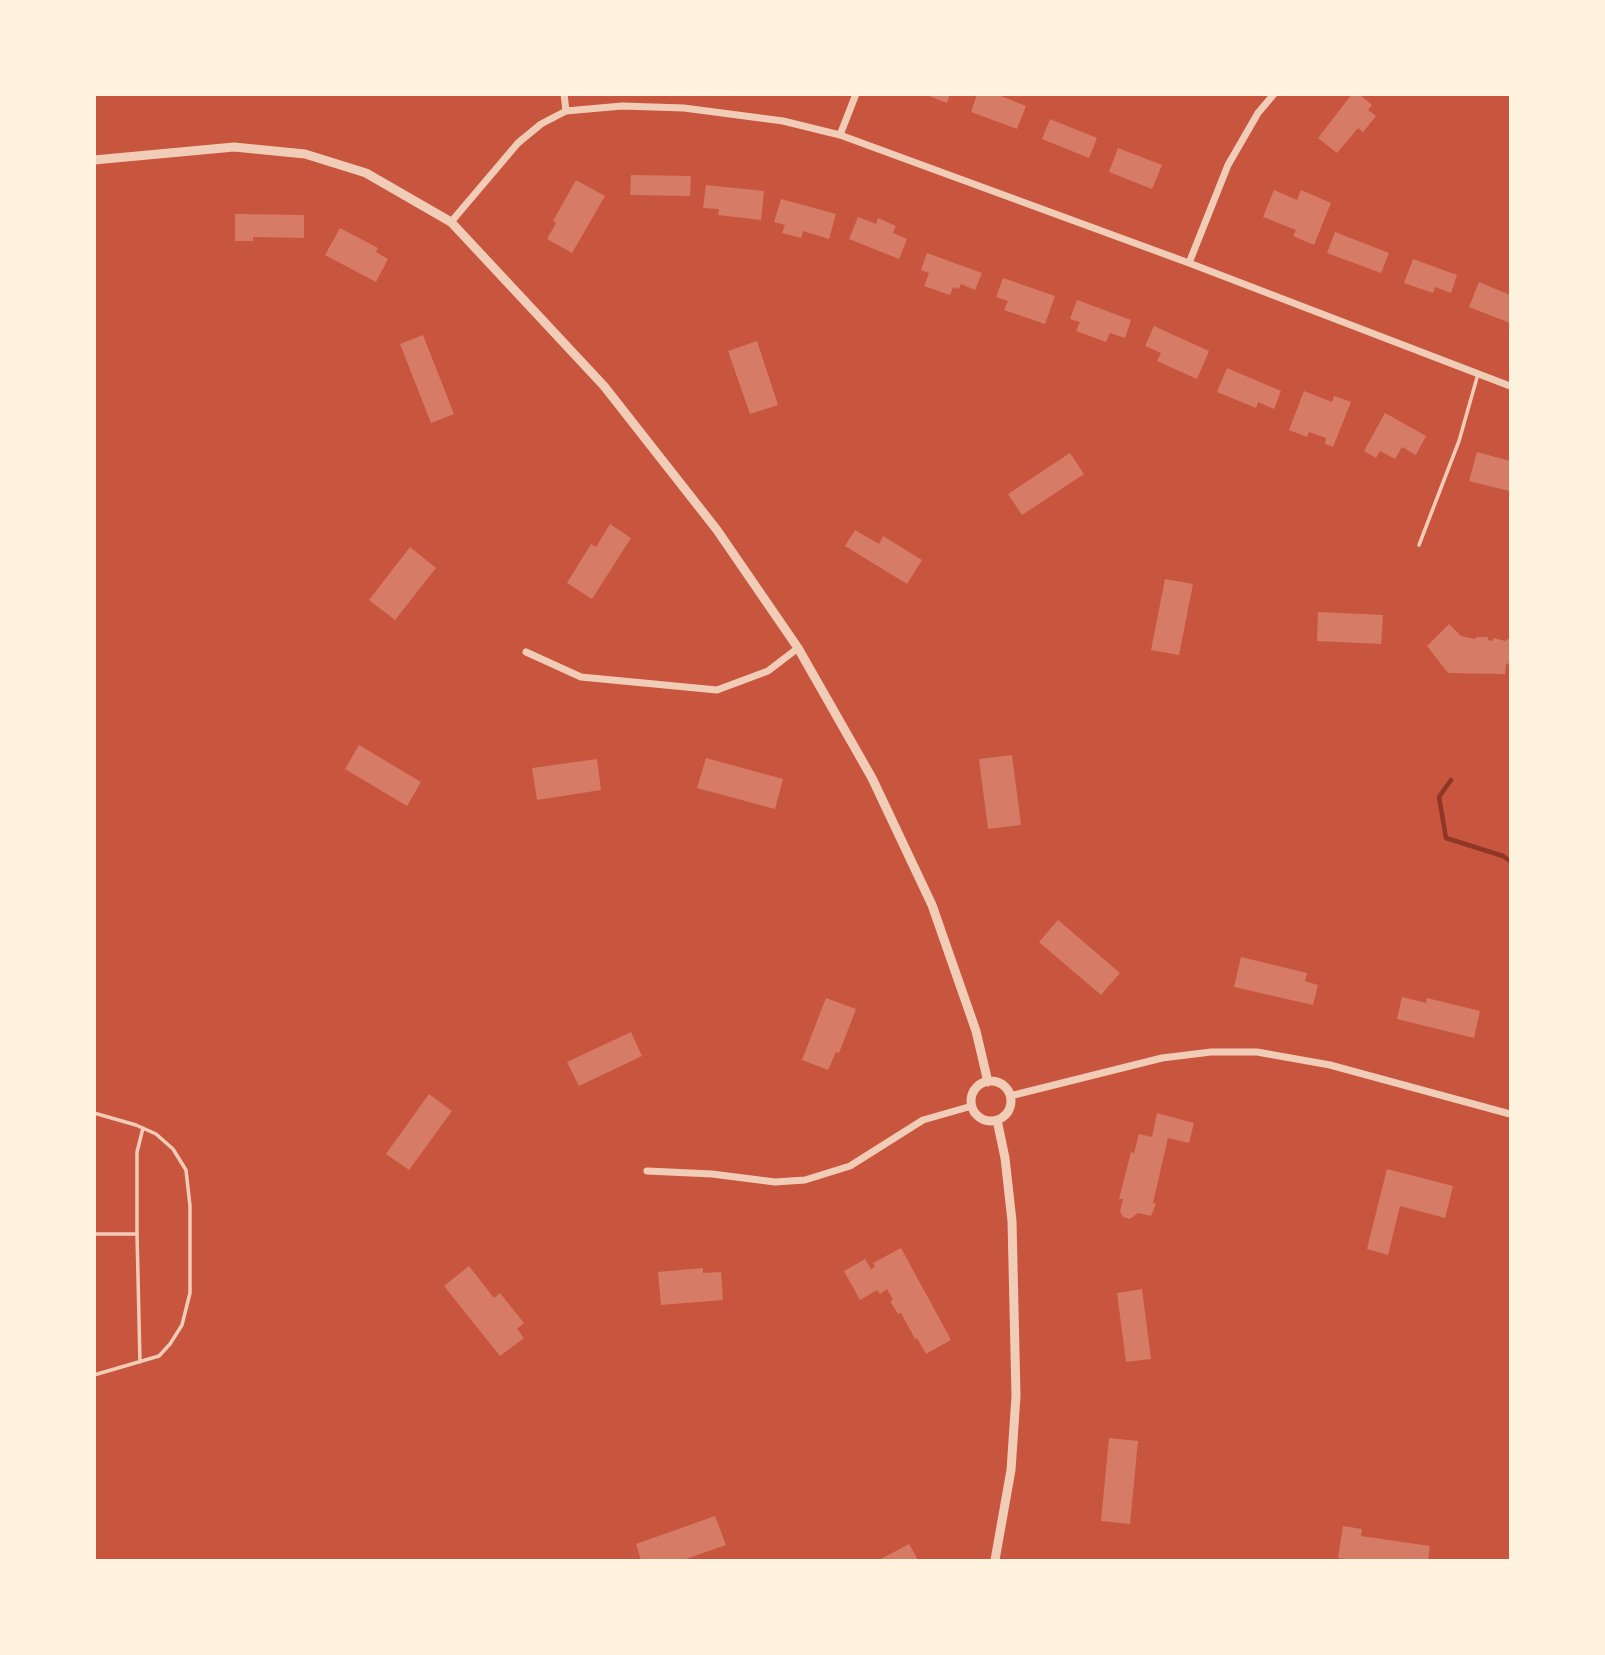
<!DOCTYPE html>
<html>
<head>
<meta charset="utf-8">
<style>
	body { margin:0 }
	#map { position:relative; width:1605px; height:1655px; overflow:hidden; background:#c8553d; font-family:"Nunito Sans",sans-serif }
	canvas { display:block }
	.frame { position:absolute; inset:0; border:96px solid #fff3e0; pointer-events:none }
</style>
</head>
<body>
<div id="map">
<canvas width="1605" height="1655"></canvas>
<div class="frame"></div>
</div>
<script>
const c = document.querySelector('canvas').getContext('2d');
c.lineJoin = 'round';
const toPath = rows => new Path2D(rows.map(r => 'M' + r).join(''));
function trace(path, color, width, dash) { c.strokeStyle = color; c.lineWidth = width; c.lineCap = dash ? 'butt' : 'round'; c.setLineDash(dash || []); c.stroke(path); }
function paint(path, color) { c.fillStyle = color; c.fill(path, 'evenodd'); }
const stream = toPath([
	[1451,780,1439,797,1446,838,1503,856,1510,861]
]);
const building = toPath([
	[924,94,950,94,947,103],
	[977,94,996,94,1026,106,1017,129,971,112],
	[1352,94,1359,94,1372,105,1368,110,1376,116,1363,132,1358,128,1337,153,1318,138],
	[1050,119,1097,138,1089,158,1042,139],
	[1118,148,1162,165,1152,189,1109,172],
	[631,175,691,176,690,196,630,195],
	[576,180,605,196,572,253,547,239,556,223,553,221],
	[706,185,764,191,761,220,718,215,719,209,703,208],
	[1274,190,1297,200,1301,190,1331,203,1314,245,1293,236,1296,230,1263,217],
	[781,199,836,214,829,239,803,231,801,238,782,233,785,225,774,222],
	[235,214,304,215,304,238,253,237,253,241,235,241],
	[858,217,876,224,878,218,896,226,893,233,907,239,899,259,849,239],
	[340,228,378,248,376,252,388,259,376,282,325,255],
	[1335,232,1389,253,1381,273,1327,253],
	[927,253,982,273,975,290,961,284,959,289,953,287,950,295,924,286,929,273,921,270],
	[1413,259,1457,275,1451,293,1435,287,1433,293,1404,283],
	[1003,278,1055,296,1045,324,1004,310,1008,301,996,297],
	[1479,282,1510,295,1510,323,1469,307],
	[1077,300,1131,320,1125,338,1110,333,1106,342,1076,331,1080,322,1070,319],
	[1154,326,1209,351,1197,379,1157,361,1161,353,1145,346],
	[423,335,454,414,431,423,400,344],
	[757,341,778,405,750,414,728,351],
	[1227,368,1281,391,1274,409,1258,402,1256,408,1217,392],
	[1304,391,1332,402,1334,396,1351,402,1333,447,1325,444,1326,438,1309,432,1307,437,1289,430],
	[1385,413,1426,436,1416,455,1402,447,1395,459,1380,451,1376,458,1364,451],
	[1477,452,1510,461,1509,491,1469,481],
	[1070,453,1084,474,1022,515,1008,494],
	[610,524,631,538,592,599,567,583,591,544,596,547],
	[855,530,879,544,883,536,922,560,907,584,845,546],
	[410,547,436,568,395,620,369,600],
	[1165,579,1193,584,1179,655,1151,650],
	[1318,612,1383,615,1381,644,1317,641],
	[1449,624,1461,636,1475,639,1476,637,1488,637,1488,640,1492,641,1494,638,1505,641,1510,638,1510,663,1506,664,1505,674,1448,673,1427,646],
	[359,745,421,782,407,806,345,769],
	[1012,755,1021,825,988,829,979,759],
	[706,758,783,779,775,809,697,788],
	[597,759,601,790,537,800,532,768],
	[1058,920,1120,973,1101,995,1039,942],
	[1241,957,1307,973,1305,981,1318,985,1313,1005,1234,987],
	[1402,997,1426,1003,1427,998,1480,1011,1474,1038,1397,1019],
	[826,998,856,1009,839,1053,836,1052,828,1070,802,1060],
	[631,1032,642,1056,579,1086,567,1062],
	[429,1094,452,1111,409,1170,386,1154],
	[1157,1113,1194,1123,1189,1143,1168,1138,1153,1203,1156,1204,1151,1216,1138,1213,1130,1219,1123,1217,1120,1211,1123,1199,1119,1199,1131,1152,1134,1153,1139,1134,1152,1137],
	[1387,1169,1453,1186,1445,1218,1400,1206,1388,1255,1367,1249],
	[901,1248,951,1340,926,1354,917,1338,915,1339,901,1313,898,1314,890,1301,893,1300,887,1289,880,1294,877,1290,860,1300,844,1271,865,1259,871,1269,875,1267,873,1263],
	[469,1266,494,1298,500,1293,524,1323,517,1329,524,1338,500,1356,444,1286],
	[703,1268,703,1273,721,1272,723,1300,661,1305,658,1272],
	[1142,1289,1151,1359,1126,1362,1117,1293],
	[1109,1438,1138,1441,1130,1524,1101,1521],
	[715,1516,726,1545,683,1560,641,1560,636,1544],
	[1343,1526,1362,1529,1361,1536,1430,1546,1428,1560,1354,1560,1338,1558],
	[909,1544,918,1560,879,1560]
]);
const service = toPath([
	[1419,545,1459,441,1478,374],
	[94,1113,136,1125,156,1134,173,1149,186,1170,190,1206,190,1293,182,1325,170,1344,159,1356,94,1375],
	[94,1234,137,1234],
	[140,1362,137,1234,137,1152,143,1128]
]);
const minor = toPath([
	[564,94,566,111],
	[840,135,856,94],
	[451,222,518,143,541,124,566,111,622,106,684,108,783,121,840,135,1189,263,1510,386],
	[1189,263,1228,165,1258,113,1274,94],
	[526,652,581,677,717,690,768,671,798,648],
	[1010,1096,1162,1058,1211,1052,1257,1052,1330,1065,1510,1114],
	[647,1171,712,1174,775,1182,805,1180,850,1166,923,1120,972,1106]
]);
const tertiary = toPath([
	[94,160,234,147,305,154,366,173,451,222,604,386,717,530,798,648,872,778,932,905,976,1031,988,1082],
	'971 1101a20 20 0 1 1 40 0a20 20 0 1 1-40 0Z',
	[995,1560,1011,1470,1016,1396,1012,1221,1005,1158,997,1120]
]);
trace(stream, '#8f3625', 4.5);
paint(building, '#d67c66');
trace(service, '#f1ccb7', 3.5);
trace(minor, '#f1ccb7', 7);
trace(tertiary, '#f1ccb7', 9);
</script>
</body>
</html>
